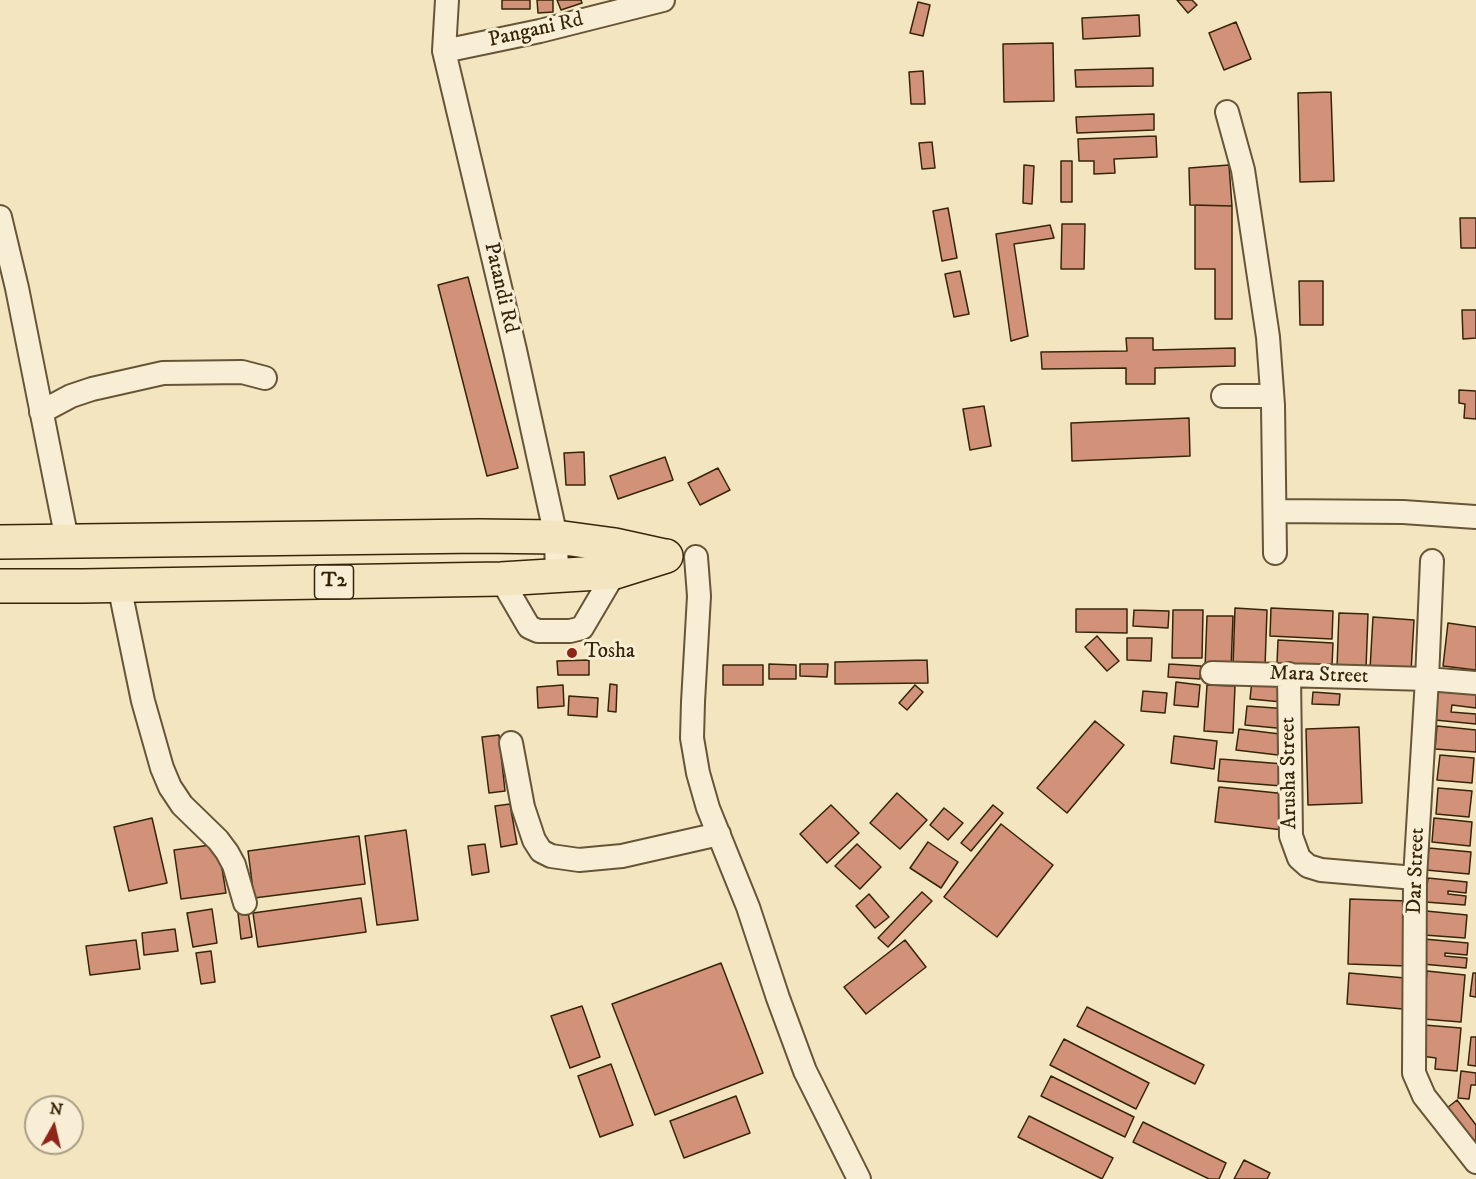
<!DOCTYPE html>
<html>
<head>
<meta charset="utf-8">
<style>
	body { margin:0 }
	#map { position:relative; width:1476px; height:1179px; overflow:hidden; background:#f2e5bf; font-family:"IM FELL DW Pica",serif }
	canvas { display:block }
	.north { position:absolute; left:24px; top:1095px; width:60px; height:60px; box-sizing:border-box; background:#f7eed5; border:2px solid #aa9e83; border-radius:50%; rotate:8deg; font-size:16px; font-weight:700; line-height:24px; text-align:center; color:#372509 }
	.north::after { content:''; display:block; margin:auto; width:21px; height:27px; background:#8f2418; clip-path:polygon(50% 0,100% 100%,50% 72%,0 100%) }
</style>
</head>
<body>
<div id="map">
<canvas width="1476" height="1179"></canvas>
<div class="north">N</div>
</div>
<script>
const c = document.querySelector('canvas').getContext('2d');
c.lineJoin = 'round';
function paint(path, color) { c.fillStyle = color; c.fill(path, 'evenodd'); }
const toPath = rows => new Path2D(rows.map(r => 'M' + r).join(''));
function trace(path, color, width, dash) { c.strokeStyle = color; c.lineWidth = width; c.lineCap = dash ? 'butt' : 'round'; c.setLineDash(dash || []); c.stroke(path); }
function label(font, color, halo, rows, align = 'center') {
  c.font = font + ' "IM FELL DW Pica",serif'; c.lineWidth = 6; c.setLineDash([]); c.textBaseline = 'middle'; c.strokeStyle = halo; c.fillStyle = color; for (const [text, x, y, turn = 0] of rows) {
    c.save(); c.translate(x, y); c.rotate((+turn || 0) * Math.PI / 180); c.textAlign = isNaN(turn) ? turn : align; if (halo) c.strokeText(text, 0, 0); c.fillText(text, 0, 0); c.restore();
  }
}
const building = toPath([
	[502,0,530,0,530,9,502,9,502,0],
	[537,0,553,0,553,12,538,13,537,0],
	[557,0,581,0,582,3,561,10,557,0],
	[1177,0,1192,0,1197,5,1188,13,1177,0],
	[918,2,930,5,923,36,910,33,918,2],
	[1139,15,1140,36,1083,39,1082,18,1139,15],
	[1236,22,1251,59,1224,70,1209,33,1236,22],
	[1053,43,1054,101,1004,102,1003,44,1053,43],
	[1153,68,1153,86,1076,87,1075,70,1153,68],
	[923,71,925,104,911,104,909,72,923,71],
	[1331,92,1334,181,1300,182,1298,93,1331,92],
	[1154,114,1154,130,1077,133,1076,117,1154,114],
	[1156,136,1157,157,1114,159,1115,173,1094,174,1094,161,1079,161,1078,139,1156,136],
	[932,142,935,168,922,169,919,143,932,142],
	[1061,161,1072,161,1072,202,1061,202,1061,161],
	[1024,165,1034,166,1032,204,1023,203,1024,165],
	[1229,165,1232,206,1190,205,1189,168,1229,165],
	[1195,205,1232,206,1232,319,1215,319,1215,269,1195,269,1195,205],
	[948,208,957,258,942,261,933,211,948,208],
	[1460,218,1476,218,1476,248,1461,248,1460,218],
	[1062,224,1085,224,1084,269,1061,269,1062,224],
	[1050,225,1054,238,1014,244,1028,336,1011,341,996,234,1050,225],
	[960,271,969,314,954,317,945,274,960,271],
	[468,277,518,468,487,476,438,285,468,277],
	[1299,281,1323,281,1323,325,1300,325,1299,281],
	[1462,310,1476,310,1476,338,1463,339,1462,310],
	[1126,338,1153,338,1153,350,1235,348,1235,366,1155,368,1155,384,1126,384,1126,368,1042,369,1041,352,1127,351,1126,338],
	[1459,390,1476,391,1476,419,1464,418,1465,404,1459,403,1459,390],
	[984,406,991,446,970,450,963,409,984,406],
	[1189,418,1190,456,1072,461,1071,423,1189,418],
	[584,452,585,485,566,485,564,453,584,452],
	[665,457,673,480,618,499,610,476,665,457],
	[718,468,730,490,700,505,688,483,718,468],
	[1235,608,1267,610,1265,667,1233,666,1235,608],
	[1271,608,1333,611,1332,639,1270,636,1271,608],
	[1076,609,1127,609,1127,633,1076,632,1076,609],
	[1134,610,1169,611,1168,628,1133,626,1134,610],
	[1173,610,1203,610,1202,658,1172,658,1173,610],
	[1339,613,1368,614,1366,669,1337,668,1339,613],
	[1207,616,1233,616,1231,669,1205,668,1207,616],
	[1373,617,1414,620,1411,672,1370,669,1373,617],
	[1448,623,1476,627,1476,670,1443,666,1448,623],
	[1097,636,1119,661,1107,671,1085,647,1097,636],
	[1127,638,1152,638,1151,661,1127,660,1127,638],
	[1278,640,1333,643,1332,666,1277,664,1278,640],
	[589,660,589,675,558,675,557,661,589,660],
	[927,660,928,683,835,684,835,662,927,660],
	[769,664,796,665,796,679,769,679,769,664],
	[800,664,828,664,827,677,800,676,800,664],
	[1169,664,1201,666,1200,679,1168,677,1169,664],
	[723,665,763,665,763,685,723,685,723,665],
	[1252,680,1284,683,1282,702,1250,699,1252,680],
	[1176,682,1200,685,1198,707,1174,705,1176,682],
	[610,684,617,685,616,712,608,711,610,684],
	[563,685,564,706,538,708,537,687,563,685],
	[915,685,923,692,907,710,899,703,915,685],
	[1207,685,1235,686,1233,733,1204,731,1207,685],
	[1476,689,1476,708,1452,705,1451,712,1476,714,1476,724,1435,720,1438,690,1476,689],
	[1143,691,1167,693,1165,713,1141,711,1143,691],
	[1313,692,1340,694,1339,705,1312,704,1313,692],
	[569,696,598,698,597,717,568,715,569,696],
	[1247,706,1289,709,1287,729,1245,725,1247,706],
	[1095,721,1124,745,1067,813,1037,788,1095,721],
	[1437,726,1476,730,1476,752,1435,749,1437,726],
	[1359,727,1362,803,1308,805,1306,729,1359,727],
	[1239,729,1280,734,1278,755,1236,750,1239,729],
	[499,735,505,791,489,793,482,737,499,735],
	[1174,736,1217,741,1214,769,1171,763,1174,736],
	[1440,755,1474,758,1472,783,1437,780,1440,755],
	[1220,759,1284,764,1282,786,1218,781,1220,759],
	[1219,787,1287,794,1283,830,1215,822,1219,787],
	[1438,788,1472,791,1469,817,1436,814,1438,788],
	[897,793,927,820,900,849,870,823,897,793],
	[510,804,517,844,501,847,495,806,510,804],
	[831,805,859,833,827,863,800,834,831,805],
	[993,805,1003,813,971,851,961,843,993,805],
	[944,808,963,823,948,840,930,825,944,808],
	[152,818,167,883,129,891,114,827,152,818],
	[1434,818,1472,822,1470,846,1432,842,1434,818],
	[1001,824,1053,865,997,937,944,897,1001,824],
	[406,830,418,920,377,925,365,836,406,830],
	[359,836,365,884,254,898,248,851,359,836],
	[928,842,958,862,941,888,910,868,928,842],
	[218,844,226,893,181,899,174,850,218,844],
	[485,844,489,872,472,875,468,846,485,844],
	[857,844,881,867,860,889,835,866,857,844],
	[1429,848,1471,852,1469,874,1426,870,1429,848],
	[1428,878,1467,882,1466,893,1448,891,1448,894,1466,896,1465,905,1425,902,1428,878],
	[922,892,932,901,888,947,878,938,922,892],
	[869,894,889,917,875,928,856,906,869,894],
	[361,898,366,932,258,947,253,913,361,898],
	[1350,899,1408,901,1407,966,1348,964,1350,899],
	[212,909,217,943,193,947,187,913,212,909],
	[248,911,252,937,241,939,238,913,248,911],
	[1426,911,1467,915,1465,938,1424,935,1426,911],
	[175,929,178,951,144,955,142,933,175,929],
	[1424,939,1468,943,1467,955,1445,953,1445,956,1467,958,1466,968,1422,964,1424,939],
	[136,940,140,969,90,975,86,946,136,940],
	[905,940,926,967,866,1014,844,987,905,940],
	[211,951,215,982,201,984,196,953,211,951],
	[721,963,763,1073,655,1115,612,1004,721,963],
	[1427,971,1465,975,1461,1022,1423,1019,1427,971],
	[1349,973,1405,978,1403,1009,1347,1004,1349,973],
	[1473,973,1476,973,1476,997,1470,996,1473,973],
	[582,1006,600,1057,570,1068,551,1016,582,1006],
	[1087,1007,1204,1065,1195,1084,1077,1026,1087,1007],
	[1424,1025,1461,1028,1457,1071,1435,1069,1436,1058,1421,1056,1424,1025],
	[1471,1037,1476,1037,1476,1066,1468,1065,1471,1037],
	[1064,1039,1149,1083,1136,1109,1050,1065,1064,1039],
	[611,1064,633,1125,600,1137,578,1076,611,1064],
	[1461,1071,1476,1073,1476,1085,1471,1085,1469,1099,1458,1098,1461,1071],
	[1051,1076,1134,1117,1125,1137,1041,1096,1051,1076],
	[736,1096,750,1133,684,1158,670,1121,736,1096],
	[1457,1100,1476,1125,1476,1156,1442,1112,1457,1100],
	[1029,1116,1113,1158,1102,1179,1018,1137,1029,1116],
	[1143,1122,1226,1163,1219,1179,1209,1179,1133,1142,1143,1122],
	[1244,1160,1270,1173,1267,1179,1234,1179,1244,1160]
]);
const minor = toPath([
	[447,0,444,51,515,350,556,537,557,576],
	[444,51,540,31,663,0],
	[1227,112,1243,170,1268,337,1273,405,1275,553],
	[0,217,17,288,67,540],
	[1223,396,1272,396],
	[41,412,71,396,92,389,163,373,242,372,265,378],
	[1275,511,1403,512,1476,517],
	[696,557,699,596,693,702,692,738,698,773,708,808,748,907,778,998,805,1071,859,1179],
	[1432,561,1427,679,1415,878,1414,1073,1424,1096,1476,1162],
	[501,579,529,627,538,631,570,631,582,628,615,572],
	[119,585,143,701,162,768,170,787,182,805,218,840,227,852,234,865,245,903],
	[1212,673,1427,679,1476,683],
	[1289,674,1291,836,1299,858,1308,866,1321,870,1415,878],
	[511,743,523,807,534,840,541,851,551,856,579,860,622,856,719,834]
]);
const highway = toPath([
	[0,542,479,536,556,537,615,545,665,556],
	[0,586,82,586,501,579,615,572,666,556]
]);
const markers = [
	[572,653,6,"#8f2418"]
];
const shields = [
	[334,582,39]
];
const shieldNames = [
	["T2",334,582]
];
const streetNames = [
	["Pangani Rd",536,31,-13],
	["Patandi Rd",500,288,77],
	["Mara Street",1319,676,2],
	["Arusha Street",1290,773,-91],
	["Dar Street",1417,871,-88]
];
const poiNames = [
	["Tosha",584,653]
];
paint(building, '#d19279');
trace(building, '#372509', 1.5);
trace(minor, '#665536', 26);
trace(highway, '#372509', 36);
trace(minor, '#f7eed5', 22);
trace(highway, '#f2e5bf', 33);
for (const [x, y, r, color] of markers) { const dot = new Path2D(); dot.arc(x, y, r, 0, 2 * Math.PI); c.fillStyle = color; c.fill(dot); trace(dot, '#f7eed5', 2); }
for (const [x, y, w] of shields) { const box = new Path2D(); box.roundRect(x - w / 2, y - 17, w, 34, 4.5); c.fillStyle = '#f7eed5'; c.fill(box); trace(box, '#372509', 1.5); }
label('bold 20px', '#372509', null, shieldNames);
label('21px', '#372509', '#f7eed5', streetNames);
label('21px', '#372509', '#f7eed5', poiNames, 'left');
</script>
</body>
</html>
